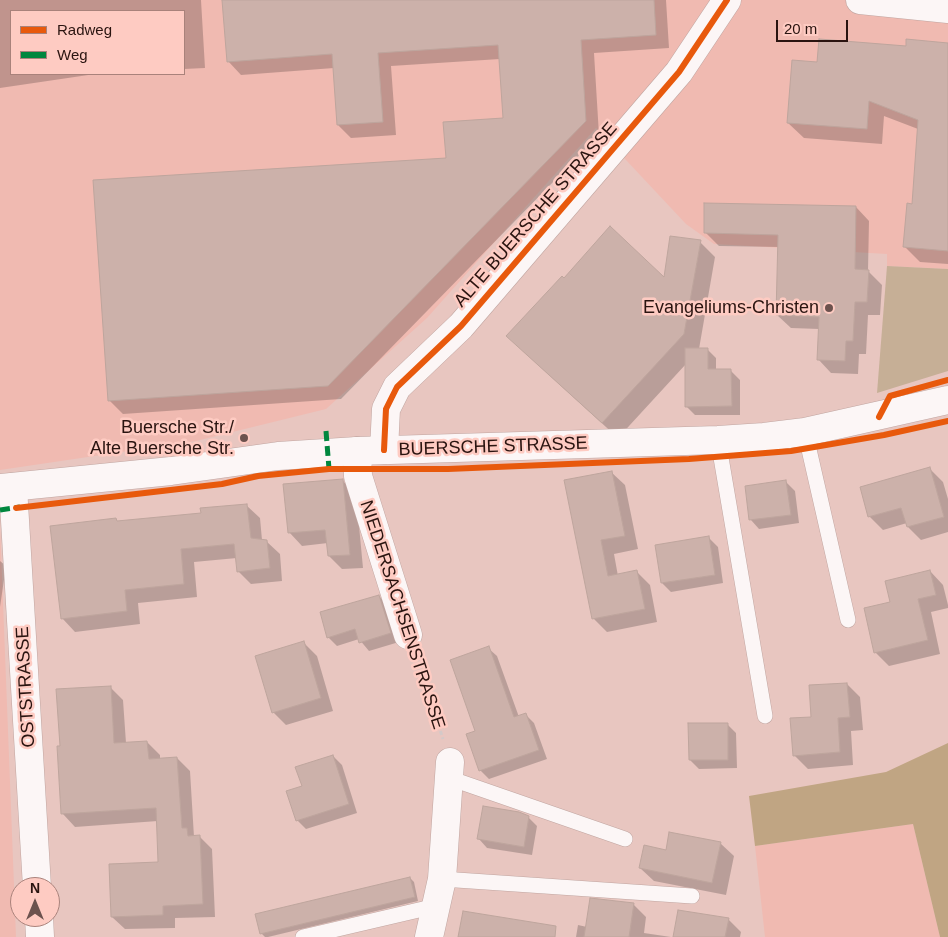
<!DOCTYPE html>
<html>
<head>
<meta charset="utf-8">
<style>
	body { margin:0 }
	#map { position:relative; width:948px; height:937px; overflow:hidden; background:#e8c6c0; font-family:Helvetica,sans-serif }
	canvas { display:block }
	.legend { position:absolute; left:10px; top:10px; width:175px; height:65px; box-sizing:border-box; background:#fecbc2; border:1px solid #a9827b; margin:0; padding:6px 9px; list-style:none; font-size:15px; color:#2a1410 }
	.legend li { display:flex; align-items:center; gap:10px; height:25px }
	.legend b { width:25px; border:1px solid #a9827b }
	.north { position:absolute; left:10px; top:877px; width:50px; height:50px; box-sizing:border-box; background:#fecbc2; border:1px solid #a9827b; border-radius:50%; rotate:0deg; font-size:14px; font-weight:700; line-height:20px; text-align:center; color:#2a1410 }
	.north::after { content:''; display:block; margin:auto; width:18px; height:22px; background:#6c524e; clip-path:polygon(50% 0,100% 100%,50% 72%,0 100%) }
	.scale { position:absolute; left:776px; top:20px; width:72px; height:22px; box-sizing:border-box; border:2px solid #2a1410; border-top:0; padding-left:6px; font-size:15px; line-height:18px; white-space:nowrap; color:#2a1410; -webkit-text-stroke:4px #fecbc2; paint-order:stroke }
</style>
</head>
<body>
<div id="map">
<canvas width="948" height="937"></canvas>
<ul class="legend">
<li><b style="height:6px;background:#e8590c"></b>Radweg</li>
<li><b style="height:6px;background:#00873e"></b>Weg</li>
</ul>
<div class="north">N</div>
<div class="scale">20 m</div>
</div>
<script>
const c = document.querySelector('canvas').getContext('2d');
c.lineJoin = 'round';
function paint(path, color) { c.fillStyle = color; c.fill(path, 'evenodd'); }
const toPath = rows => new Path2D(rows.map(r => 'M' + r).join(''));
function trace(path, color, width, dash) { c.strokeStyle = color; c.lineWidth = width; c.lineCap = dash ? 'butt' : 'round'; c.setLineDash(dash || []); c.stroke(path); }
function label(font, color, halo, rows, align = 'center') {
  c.font = font + ' Helvetica,sans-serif'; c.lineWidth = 5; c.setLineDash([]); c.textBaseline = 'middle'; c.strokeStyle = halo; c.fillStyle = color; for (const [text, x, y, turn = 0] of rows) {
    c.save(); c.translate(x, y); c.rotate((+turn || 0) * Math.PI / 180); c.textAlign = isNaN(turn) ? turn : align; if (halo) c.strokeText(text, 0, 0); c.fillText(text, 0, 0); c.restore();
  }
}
const built = toPath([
	[0,0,948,0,948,269,887,266,887,254,714,244,686,224,596,128,427,318,326,409,196,441,0,470],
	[11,11,184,11,184,74,11,74],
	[0,525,16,937,0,937],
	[913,824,940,937,765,937,755,846]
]);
const green = toPath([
	[887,266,948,269,948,371,877,393]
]);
const forest = toPath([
	[948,743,948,937,940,937,913,824,755,846,749,796,886,772]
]);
const shadow = toPath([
	[0,0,201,0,205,68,184,69,184,11,11,11,11,74,95,74,0,88],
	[223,0,666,0,669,48,594,53,599,135,341,399,123,414,109,400,504,119,500,59,391,66,396,135,351,138,338,125,334,68,241,75,228,61],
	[948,44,948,264,920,262,904,246,913,205,918,129,884,116,882,144,804,138,788,123,818,63,907,47],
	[856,207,869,221,868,271,882,285,880,315,868,315,866,354,859,354,858,374,831,373,818,359,819,329,791,328,777,315,779,247,719,246,705,232],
	[700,242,715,257,699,349,707,349,716,358,716,371,731,371,740,380,740,415,695,415,686,406,686,364,618,438,523,351,565,280,665,280],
	[930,469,943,482,948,499,948,532,921,540,908,527,907,523,883,530,869,516],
	[611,472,625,485,638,549,614,554,618,576,637,572,650,585,657,622,607,632,594,619,566,481],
	[342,480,356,494,363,568,342,569,329,556,328,543,302,546,289,532],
	[786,482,795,491,799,523,759,529,751,520],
	[246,505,260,518,262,540,266,541,280,554,282,581,251,584,238,571,237,558,194,562,197,597,138,603,140,624,75,632,62,618,116,520,118,522,202,514],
	[709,538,718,547,723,583,671,592,662,583],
	[0,561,6,566,0,607],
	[930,571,943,585,948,605,948,608,931,612,940,654,889,666,875,652,891,603],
	[379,596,387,605,399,642,369,651,359,639,337,646,328,637],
	[303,642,317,656,333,711,286,725,273,712],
	[488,648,497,656,519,717,525,714,534,723,547,759,489,779,480,770,477,731],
	[847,684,860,697,863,730,851,731,853,765,808,769,794,755,813,718],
	[110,687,123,700,126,743,147,742,160,755,160,759,177,758,190,771,194,837,199,836,212,849,215,917,175,918,175,928,125,929,112,917,159,864,158,821,75,827,63,814,61,747],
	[727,724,736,733,737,768,699,769,690,760],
	[333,756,342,765,357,813,306,829,297,820,303,787],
	[528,817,537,826,532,855,487,848,479,839],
	[720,843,734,856,726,895,654,881,640,868,667,851],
	[410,878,414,882,418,901,268,937,265,937,261,933],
	[633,904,646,917,644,933,671,937,576,937,578,925,587,927],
	[728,919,741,932,740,937,674,937]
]);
const building = toPath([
	[222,0,654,0,656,35,581,40,586,121,328,386,108,401,93,180,446,158,443,122,503,118,498,45,378,53,383,122,337,125,332,54,227,62,222,0],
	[819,39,906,46,906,39,948,43,948,251,903,247,907,203,912,204,918,120,869,101,867,129,787,123,792,60,817,62,819,39],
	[704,203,856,206,855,269,869,270,867,302,855,302,853,341,846,341,845,361,817,360,819,317,776,315,778,235,704,233,704,203],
	[610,226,664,277,670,236,701,240,684,334,602,423,506,336,562,276,564,278,610,226],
	[685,348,708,348,708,369,731,369,732,406,685,407,685,348],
	[930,467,944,517,907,527,901,508,868,517,860,487,930,467],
	[612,471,625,536,601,540,608,576,637,570,645,609,592,619,564,480,612,471],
	[343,479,350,555,328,556,325,530,288,533,283,484,343,479],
	[786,480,791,515,749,520,745,486,786,480],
	[247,504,251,538,267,540,270,568,237,572,234,544,181,549,184,584,125,590,127,611,61,619,50,526,116,518,117,521,201,513,200,508,247,504],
	[709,536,715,575,661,583,655,545,709,536],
	[930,570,936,595,918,599,928,640,874,653,864,608,890,602,885,581,930,570],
	[379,595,391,633,359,643,355,629,327,638,320,612,379,595],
	[304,641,321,698,272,713,255,656,304,641],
	[489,646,514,717,526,713,539,750,479,771,466,734,475,731,450,660,489,646],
	[847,683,850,717,838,718,840,752,793,756,790,718,811,717,809,685,847,683],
	[111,686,114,743,147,741,149,759,177,757,182,828,187,828,188,836,200,835,203,904,163,906,163,915,111,917,109,864,158,862,156,808,61,814,57,746,60,746,56,689,111,686],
	[688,723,728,723,728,760,689,760,688,723],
	[333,755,349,804,296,821,286,791,302,786,295,767,333,755],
	[483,806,519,812,529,816,524,847,477,839,483,806],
	[669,832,721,842,712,883,639,868,644,845,666,850,669,832],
	[410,877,415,897,260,934,255,914,410,877],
	[590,898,634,903,629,937,584,937,590,898],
	[678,910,729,918,725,937,673,937,678,910],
	[463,911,556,926,555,937,458,937,463,911]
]);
const path = toPath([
	[416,657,443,739]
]);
const lane = toPath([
	[805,432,848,620],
	[718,440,765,716],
	[449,778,625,839],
	[442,879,692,896],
	[303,937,436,906]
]);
const street = toPath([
	[860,0,948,9],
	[384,450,386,409,397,387,461,326,679,72,727,0],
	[357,451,358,476,408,635],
	[13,487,37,887],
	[39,917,40,937],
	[429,937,442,879,450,762]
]);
const secondary = toPath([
	[0,488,171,471,278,456,357,451,718,440,764,437,805,432,948,400]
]);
const quiet = toPath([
	[326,431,329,469],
	[0,510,20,507]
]);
const cycleway = toPath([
	[879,417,890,396,948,380],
	[384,450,386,409,397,387,461,326,679,72,727,0],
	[16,508,222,484,258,476,329,469,448,469,689,459,791,451,884,435,948,421]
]);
const markers = [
	[829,308,5,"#6c524e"],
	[244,438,5,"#6c524e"]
];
const streetNames = [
	["ALTE BUERSCHE STRASSE",536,215,-49],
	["BUERSCHE STRASSE",493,447,-2],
	["NIEDERSACHSENSTRASSE",402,615,72],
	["OSTSTRASSE",26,687,-93]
];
const poiNames = [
	["Evangeliums-Christen",819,308],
	["Buersche Str./",234,428],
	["Alte Buersche Str.",234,449]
];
paint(built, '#f0bab1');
paint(green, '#c6af96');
paint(forest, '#c0a583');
paint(shadow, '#0003');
paint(building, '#ccb1aa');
trace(building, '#bea59d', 1);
trace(lane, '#c0a5a0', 16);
trace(street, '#c0a5a0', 29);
trace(secondary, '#c0a5a0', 29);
trace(path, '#d4c9c8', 3, [4, 2.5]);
trace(lane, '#fcf6f6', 15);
trace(street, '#fcf6f6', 28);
trace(secondary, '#fcf6f6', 28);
trace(quiet, '#00873e', 5, [10, 5]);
trace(cycleway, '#e8590c', 6);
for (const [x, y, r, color] of markers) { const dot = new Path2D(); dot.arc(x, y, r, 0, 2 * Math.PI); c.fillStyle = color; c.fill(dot); trace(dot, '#fecbc2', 2); }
label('18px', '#2a1410', '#fecbc2', streetNames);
label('18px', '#2a1410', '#fecbc2', poiNames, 'right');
</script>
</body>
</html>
